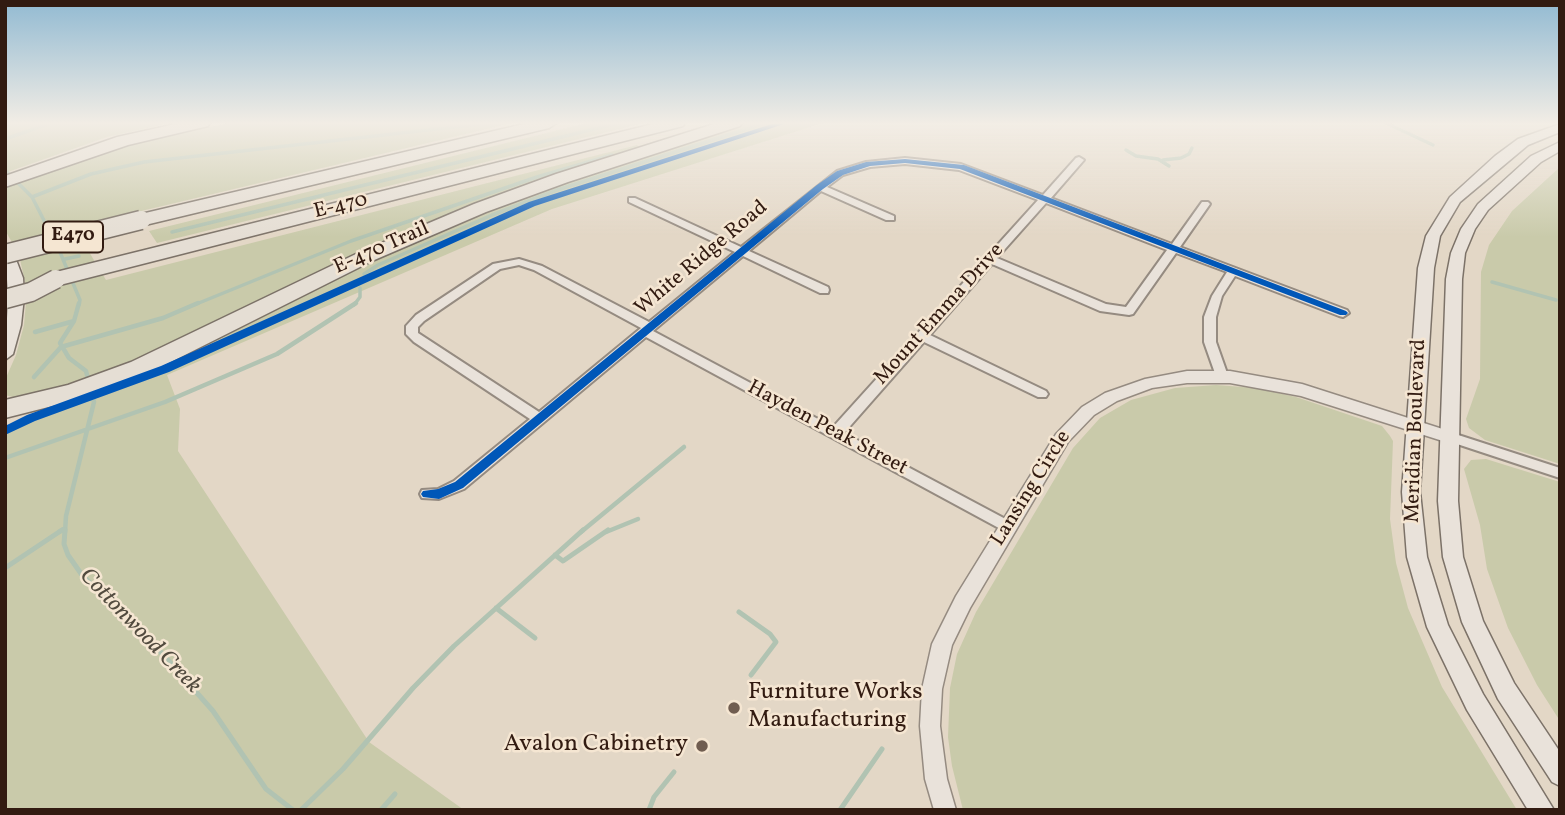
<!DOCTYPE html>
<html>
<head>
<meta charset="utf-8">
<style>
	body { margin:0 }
	#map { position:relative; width:1565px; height:815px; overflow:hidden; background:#e3d7c6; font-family:Vollkorn,serif }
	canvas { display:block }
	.frame { position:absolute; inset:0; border:7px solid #321b11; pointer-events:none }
</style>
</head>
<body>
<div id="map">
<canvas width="1565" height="815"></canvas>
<div class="frame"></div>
</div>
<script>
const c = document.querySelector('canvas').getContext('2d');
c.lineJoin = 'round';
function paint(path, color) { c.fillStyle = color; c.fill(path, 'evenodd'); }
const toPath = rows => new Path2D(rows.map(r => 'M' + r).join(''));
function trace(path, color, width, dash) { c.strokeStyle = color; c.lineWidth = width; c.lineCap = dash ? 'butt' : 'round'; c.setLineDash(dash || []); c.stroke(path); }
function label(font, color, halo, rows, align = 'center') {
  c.font = font + ' Vollkorn,serif'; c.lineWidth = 5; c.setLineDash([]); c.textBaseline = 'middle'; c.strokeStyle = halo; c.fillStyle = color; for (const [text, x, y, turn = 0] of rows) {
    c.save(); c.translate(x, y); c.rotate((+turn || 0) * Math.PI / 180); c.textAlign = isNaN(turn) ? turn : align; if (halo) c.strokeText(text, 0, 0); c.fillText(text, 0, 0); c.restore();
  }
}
const green = toPath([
	[5,123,170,123,107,137,5,173],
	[229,123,512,123,74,227,106,280,637,145,641,149,557,176,148,356,71,386,16,398,5,395,5,380,16,355,24,325,27,291,19,255,5,230,5,188,127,144],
	[587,123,644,123,157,243,149,231],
	[747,123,823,123,552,209,167,375,180,409,178,451,369,742,464,810,5,810,5,434,31,421,169,369,211,348,209,343,351,272,472,216,582,176],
	[1560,167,1560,464,1485,440,1469,428,1466,419,1480,379,1481,272,1489,245,1512,211],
	[1216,385,1256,388,1296,397,1382,426,1390,436,1393,441,1390,519,1396,563,1408,608,1442,687,1517,810,963,810,952,766,948,737,950,688,957,654,976,612,1073,448,1100,418,1131,400,1175,388],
	[1486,459,1560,482,1560,721,1537,685,1508,628,1487,569,1480,525,1464,469,1471,460]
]);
const streamFar2 = toPath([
	[1386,123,1433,145],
	[5,139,51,123],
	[1126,150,1136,156,1158,159,1169,166],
	[1163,160,1181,158,1189,154,1192,148],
	[5,170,32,197,53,238],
	[32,197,91,174,144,162,490,123],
	[172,232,619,123],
	[57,245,80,300,79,305],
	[65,259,79,256],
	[364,274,378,265,492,215,557,190,765,123],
	[1492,282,1556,300],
	[194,305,351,241,537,177,612,155],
	[354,305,360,297,360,288]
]);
const streamFar1 = toPath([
	[79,303,74,321,60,343,69,358,86,371,89,383],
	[35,332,74,321],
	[34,377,61,347,163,318,198,303],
	[5,458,165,402,277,354,356,303],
	[59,532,64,529],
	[65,532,66,516,94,402,92,392],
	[581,532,684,447],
	[606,532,638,519]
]);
const stream = toPath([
	[65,530,64,544,68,555,82,575,158,649,213,711,266,789,293,810],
	[555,555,563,561,608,530],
	[5,568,62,530],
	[496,608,535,638],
	[739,612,770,634,776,642,751,675],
	[301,810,343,769,413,688,454,646,583,530],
	[381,810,395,794],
	[649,810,654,797,674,772],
	[840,810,882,749]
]);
const minor = toPath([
	[1079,157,1084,160,1051,198,1172,244,1202,202,1208,202,1210,204,1180,247,1347,310,1349,313,1343,317,1339,316,1235,276,1222,296,1216,317,1216,342,1228,376,1222,380,1216,376,1204,342,1204,317,1212,296,1227,272,1176,253,1133,314,1129,315,1100,311,992,264,930,335,1046,391,1048,394,1046,397,1038,397,924,342,844,433,1013,523,1015,527,1013,531,1008,533,646,337,464,489,439,499,422,498,420,494,422,490,438,489,454,481,530,419,414,342,406,334,406,326,416,315,493,264,519,259,542,266,649,322,735,252,629,202,629,198,635,198,741,247,837,171,866,162,905,158,961,164,1043,195,1076,158,1079,157],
	[905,164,959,170,1038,200,833,427,653,331,743,256,820,293,828,293,829,290,828,287,749,251,821,191,886,220,894,220,894,216,827,187,843,175,870,167,905,164],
	[1046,203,1167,250,1126,307,1106,304,997,258,1046,203],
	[519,265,534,270,641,328,539,412,418,333,418,327,424,321,500,269,519,265],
	[1449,432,1560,468,1560,478,1445,440,1443,437,1445,434,1449,432]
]);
const tertiary = toPath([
	[1187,371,1230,371,1302,384,1455,433,1457,437,1455,441,1449,443,1301,396,1230,383,1187,383,1152,388,1117,401,1094,415,1068,442,970,608,952,645,942,689,940,726,947,779,956,810,934,810,925,779,920,726,922,689,932,644,956,596,1056,434,1082,407,1105,393,1145,379,1187,371]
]);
const secondary = toPath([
	[1560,124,1560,132,1528,145,1460,202,1440,236,1434,268,1420,492,1427,557,1448,625,1483,694,1554,810,1528,810,1467,710,1427,627,1407,557,1402,492,1418,268,1426,236,1450,197,1495,156,1518,139,1560,124],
	[1560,142,1560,151,1541,162,1488,210,1475,229,1465,253,1462,279,1458,501,1463,557,1483,621,1514,683,1560,752,1560,786,1552,782,1498,699,1462,622,1443,557,1438,501,1446,279,1451,253,1461,229,1478,204,1531,156,1560,142],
	[5,244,12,249,23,278,24,297,21,325,13,354,5,360,8,297,5,244]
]);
const motorway = toPath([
	[180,123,210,123,208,126,128,145,5,187,5,176,117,137,180,123],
	[528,123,557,123,549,128,141,226,132,220,141,214,528,123],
	[657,123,685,123,683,126,56,286,49,284,46,279,49,274,56,272,657,123],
	[717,123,742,123,740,126,568,182,486,212,372,261,147,374,80,399,5,418,5,400,68,385,131,362,358,253,474,204,556,174,717,123]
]);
const motorwayBridge = toPath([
	[5,254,141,220],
	[5,299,31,292,56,279]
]);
const cycleway = toPath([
	[775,123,787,123,535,206,169,372,35,421,5,435,5,426,27,415,161,366,529,202,775,123],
	[905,159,964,165,1346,311,1348,313,1346,315,1340,315,960,169,905,163,870,166,843,175,823,189,463,488,439,499,423,497,421,494,423,491,438,489,455,482,817,185,837,171,866,162,905,159]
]);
const markers = [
	[734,708,7,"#705d50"],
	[702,746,7,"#705d50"]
];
const shields = [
	[73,237,60]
];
const shieldNames = [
	["E470",73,237]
];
const streetNames = [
	["E-470",341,207,-14],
	["E-470 Trail",382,249,-24],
	["White Ridge Road",702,259,-40],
	["Mount Emma Drive",940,315,-48],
	["Hayden Peak Street",827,429,28],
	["Meridian Boulevard",1417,431,-88],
	["Lansing Circle",1032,489,-58]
];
const waterNames = [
	["Cottonwood Creek",139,632,46]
];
const nearPoinames = [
	["Furniture Works",748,694],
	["Manufacturing",748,722],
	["Avalon Cabinetry",688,746,"right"]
];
paint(green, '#c9caaa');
trace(streamFar2, '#b1c3b2', 3.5);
trace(streamFar1, '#b1c3b2', 4.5);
trace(stream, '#b1c3b2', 5);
trace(minor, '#958b81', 4);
trace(tertiary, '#958b81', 3);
trace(secondary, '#7c7268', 3);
trace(motorway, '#7c7268', 3);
paint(minor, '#e9e2da');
paint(tertiary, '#e9e2da');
paint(secondary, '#e9e2da');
paint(motorway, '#e5ded4');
trace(motorwayBridge, '#7c7268', 21, []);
trace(motorwayBridge, '#e5ded4', 18);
paint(cycleway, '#0057b8');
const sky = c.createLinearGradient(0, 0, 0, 237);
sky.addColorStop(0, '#92bad2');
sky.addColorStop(0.52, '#f2ede5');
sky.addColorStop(1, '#f2ede500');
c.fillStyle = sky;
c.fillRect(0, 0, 1565, 237);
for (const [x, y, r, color] of markers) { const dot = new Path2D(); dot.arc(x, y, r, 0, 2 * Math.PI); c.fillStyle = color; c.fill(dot); trace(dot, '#f5e6d2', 2.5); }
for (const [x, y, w] of shields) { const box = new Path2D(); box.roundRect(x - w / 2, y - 15.5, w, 31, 5); c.fillStyle = '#f5e6d2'; c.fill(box); trace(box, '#321b11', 2); }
label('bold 19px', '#321b11', null, shieldNames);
label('21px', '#321b11', '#f5e6d2', streetNames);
label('italic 23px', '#524b3f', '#f5e6d2', waterNames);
label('24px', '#321b11', '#f5e6d2', nearPoinames, 'left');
</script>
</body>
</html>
